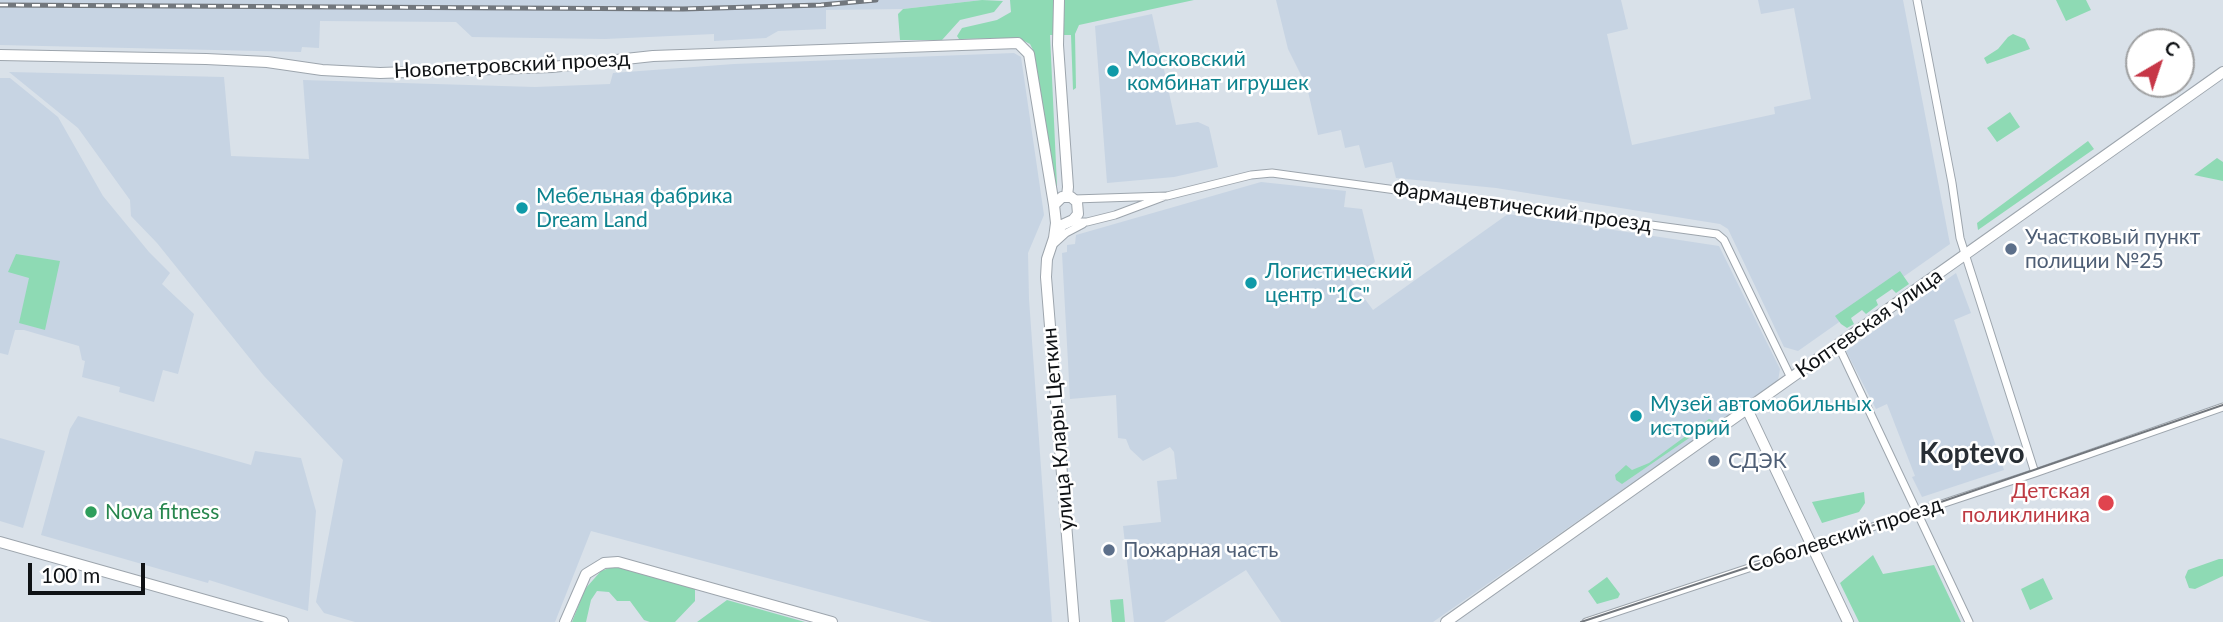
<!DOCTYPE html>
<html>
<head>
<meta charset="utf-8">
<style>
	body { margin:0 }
	#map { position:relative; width:2223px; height:622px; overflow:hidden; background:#d9e1e9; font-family:Lato,sans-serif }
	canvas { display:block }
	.north { position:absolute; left:2125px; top:28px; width:70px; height:70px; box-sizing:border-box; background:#fff; border:2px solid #9fa0a1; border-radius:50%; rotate:39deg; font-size:19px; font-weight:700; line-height:28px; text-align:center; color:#0f1215 }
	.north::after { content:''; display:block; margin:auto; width:24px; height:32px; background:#c73747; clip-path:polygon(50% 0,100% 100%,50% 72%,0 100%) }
	.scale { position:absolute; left:28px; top:563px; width:117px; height:32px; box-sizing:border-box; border:4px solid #0f1215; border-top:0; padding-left:9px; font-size:21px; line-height:24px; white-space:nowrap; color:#0f1215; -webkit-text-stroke:5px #fff; paint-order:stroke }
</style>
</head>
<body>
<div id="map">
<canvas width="2223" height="622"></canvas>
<div class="north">С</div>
<div class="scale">100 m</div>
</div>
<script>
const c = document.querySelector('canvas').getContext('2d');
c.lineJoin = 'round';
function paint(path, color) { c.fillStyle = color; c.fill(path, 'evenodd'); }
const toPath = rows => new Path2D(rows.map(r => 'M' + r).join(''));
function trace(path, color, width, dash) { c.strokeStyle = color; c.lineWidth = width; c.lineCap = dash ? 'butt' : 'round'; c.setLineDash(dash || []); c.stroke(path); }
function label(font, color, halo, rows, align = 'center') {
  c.font = font + ' Lato,sans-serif'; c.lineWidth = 5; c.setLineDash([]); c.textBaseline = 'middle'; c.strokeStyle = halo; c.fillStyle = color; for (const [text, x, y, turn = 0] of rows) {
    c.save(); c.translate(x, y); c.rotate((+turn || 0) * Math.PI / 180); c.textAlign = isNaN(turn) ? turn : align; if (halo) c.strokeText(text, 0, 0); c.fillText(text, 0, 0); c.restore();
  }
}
const built = toPath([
	[0,0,982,0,903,9,826,10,826,29,778,31,766,38,714,41,714,34,605,39,472,37,456,22,320,21,319,48,302,47,301,52,0,45],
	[1276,0,1621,0,1628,29,1607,34,1632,145,1775,114,1774,107,1811,99,1794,8,1761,14,1758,0,1903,0,1950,244,1798,351,1784,347,1728,229,1720,224,1496,188,1396,178,1392,162,1365,168,1359,145,1345,148,1341,130,1318,135,1307,87,1288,49],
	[1152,14,1176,125,1198,122,1209,127,1218,167,1174,177,1107,183,1095,26],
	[1014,53,1021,57,1044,215,1028,253,1029,299,1052,622,932,622,591,531,555,622,355,622,324,613,316,602,343,460,264,376,157,243,131,216,130,200,78,128,9,72,224,77,231,156,309,159,303,80,535,87,610,84,613,73,734,64],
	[0,78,10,78,58,117,103,196,149,252,170,273,162,284,194,314,178,374,163,370,154,402,119,392,120,387,82,377,85,361,82,360,79,346,24,330,15,330,8,355,0,353],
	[1261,182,1346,191,1344,207,1362,209,1375,262,1351,280,1373,310,1508,214,1719,246,1780,369,1778,381,1433,622,1281,622,1246,570,1164,622,1134,622,1123,526,1161,522,1157,481,1177,479,1174,452,1170,447,1143,461,1130,449,1126,439,1118,438,1116,395,1070,399,1062,253,1067,252,1067,245,1075,244,1076,235],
	[1956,273,1971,313,1954,320,2004,470,1922,497,1912,477,1915,476,1887,404,1876,409,1846,351],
	[78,416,251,465,255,451,301,458,316,511,308,611,209,580,208,583,41,535,70,429],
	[0,438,45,451,23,528,0,521]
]);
const green = toPath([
	[982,0,1003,1,994,12,960,20,942,40,900,40,898,14,903,9],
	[1010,0,1194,0,1079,25,1075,34,1076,88,1073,90,1071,35,1050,35,1057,186,1055,186,1033,50,1030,44,1018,38,959,39,957,36,962,28,997,20,1011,12],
	[2056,0,2086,0,2091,10,2066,21],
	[2013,34,2025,39,2030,49,1987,64,1984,58,1998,49,2008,37],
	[2010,112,2020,127,1997,142,1987,128],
	[2088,141,2094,149,1978,230,1977,223],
	[2217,158,2223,162,2223,181,2194,175],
	[16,254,60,261,45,330,19,323,29,278,8,272],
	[1900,271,1909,284,1896,293,1892,289,1876,300,1878,305,1866,314,1862,310,1851,318,1854,324,1847,328,1841,324,1835,316],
	[1709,419,1714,421,1622,484,1616,480,1615,475,1626,465,1632,470,1649,463],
	[1864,492,1865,503,1859,512,1822,523,1812,502],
	[1873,555,1883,574,1934,565,1961,622,1859,622,1840,583],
	[2219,559,2223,559,2223,576,2195,589,2189,588,2185,577,2188,570],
	[612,567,624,568,695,589,695,601,675,622,650,622,644,620,630,601,617,601,609,592,597,591,591,600,586,622,572,622,585,589,601,571],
	[1607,577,1620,594,1618,598,1597,604,1588,591],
	[2043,578,2053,599,2030,610,2021,589],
	[1123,599,1125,622,1112,622,1110,600],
	[727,600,805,622,697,622]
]);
const street = toPath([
	[1917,0,1952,183,1960,238,2035,473],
	[1074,199,1167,196,1251,175,1272,173,1717,234,1724,240,1791,378],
	[1070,222,1087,222,1115,215,1163,197],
	[1055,243,1066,233,1083,224],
	[1838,345,1969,622],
	[1586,622,2035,473,2223,407]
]);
const secondary = toPath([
	[1059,0,1058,45,1068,187,1067,196],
	[0,55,206,59,267,62,322,70,380,73,552,67,653,56,1018,43,1029,54,1054,205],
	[1054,238,1056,223,1054,205,1062,197,1071,197,1077,202,1078,214,1073,220,1062,225,1054,238,1047,259,1046,277,1074,622],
	[1747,409,1848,622],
	[0,542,283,622],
	[565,622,586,574,604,563,618,562,832,622],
	[1446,622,2223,72]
]);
const tram = toPath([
	[1581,622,1813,546,2223,405]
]);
const rail = toPath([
	[0,5,683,9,821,5,876,0]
]);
const markers = [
	[1113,71,7,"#0f9aa8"],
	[522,208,7,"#0f9aa8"],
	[2011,249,7,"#5c6f8a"],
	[1251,283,7,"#0f9aa8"],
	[1636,416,7,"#0f9aa8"],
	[1714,461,7,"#5c6f8a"],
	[2106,503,9,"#e0444e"],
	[91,512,7,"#2e9e5b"],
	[1109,550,7,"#5c6f8a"]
];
const cultureNames = [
	["Московский",1127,59],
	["комбинат игрушек",1127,83],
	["Мебельная фабрика",536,196],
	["Dream Land",536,220],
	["Логистический",1265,271],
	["центр \"1С\"",1265,295],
	["Музей автомобильных",1650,404],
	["историй",1650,428]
];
const streetNames = [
	["Новопетровский проезд",512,65,-3],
	["Фармацевтический проезд",1522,207,8],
	["Коптевская улица",1869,323,-35],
	["улица Клары Цеткин",1058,429,-95],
	["Соболевский проезд",1845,535,-18]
];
const serviceNames = [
	["Участковый пункт",2025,237],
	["полиции №25",2025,261],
	["СДЭК",1728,461],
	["Пожарная часть",1123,550]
];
const healthNames = [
	["Детская",2090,491],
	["поликлиника",2090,515]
];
const leisureNames = [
	["Nova fitness",105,512]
];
const districtNames = [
	["Koptevo",1972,454]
];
paint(built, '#c7d4e3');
paint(green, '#8edab4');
trace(street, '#9da5ad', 9);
trace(secondary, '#9da5ad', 12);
trace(street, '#fff', 7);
trace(secondary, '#fff', 10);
trace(tram, '#72777d', 2);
trace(rail, '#72777d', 5);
trace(rail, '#fff', 2.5, [8]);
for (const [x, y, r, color] of markers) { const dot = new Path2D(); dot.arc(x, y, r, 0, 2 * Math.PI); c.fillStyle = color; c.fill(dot); trace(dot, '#fff', 2.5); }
label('21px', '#0d838f', '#fff', cultureNames, 'left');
label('21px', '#0f1215', '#fff', streetNames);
label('21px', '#4e5e75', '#fff', serviceNames, 'left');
label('21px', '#be3a42', '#fff', healthNames, 'right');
label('21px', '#27864d', '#fff', leisureNames, 'left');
label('bold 28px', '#282e34', '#fff', districtNames);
</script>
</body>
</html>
